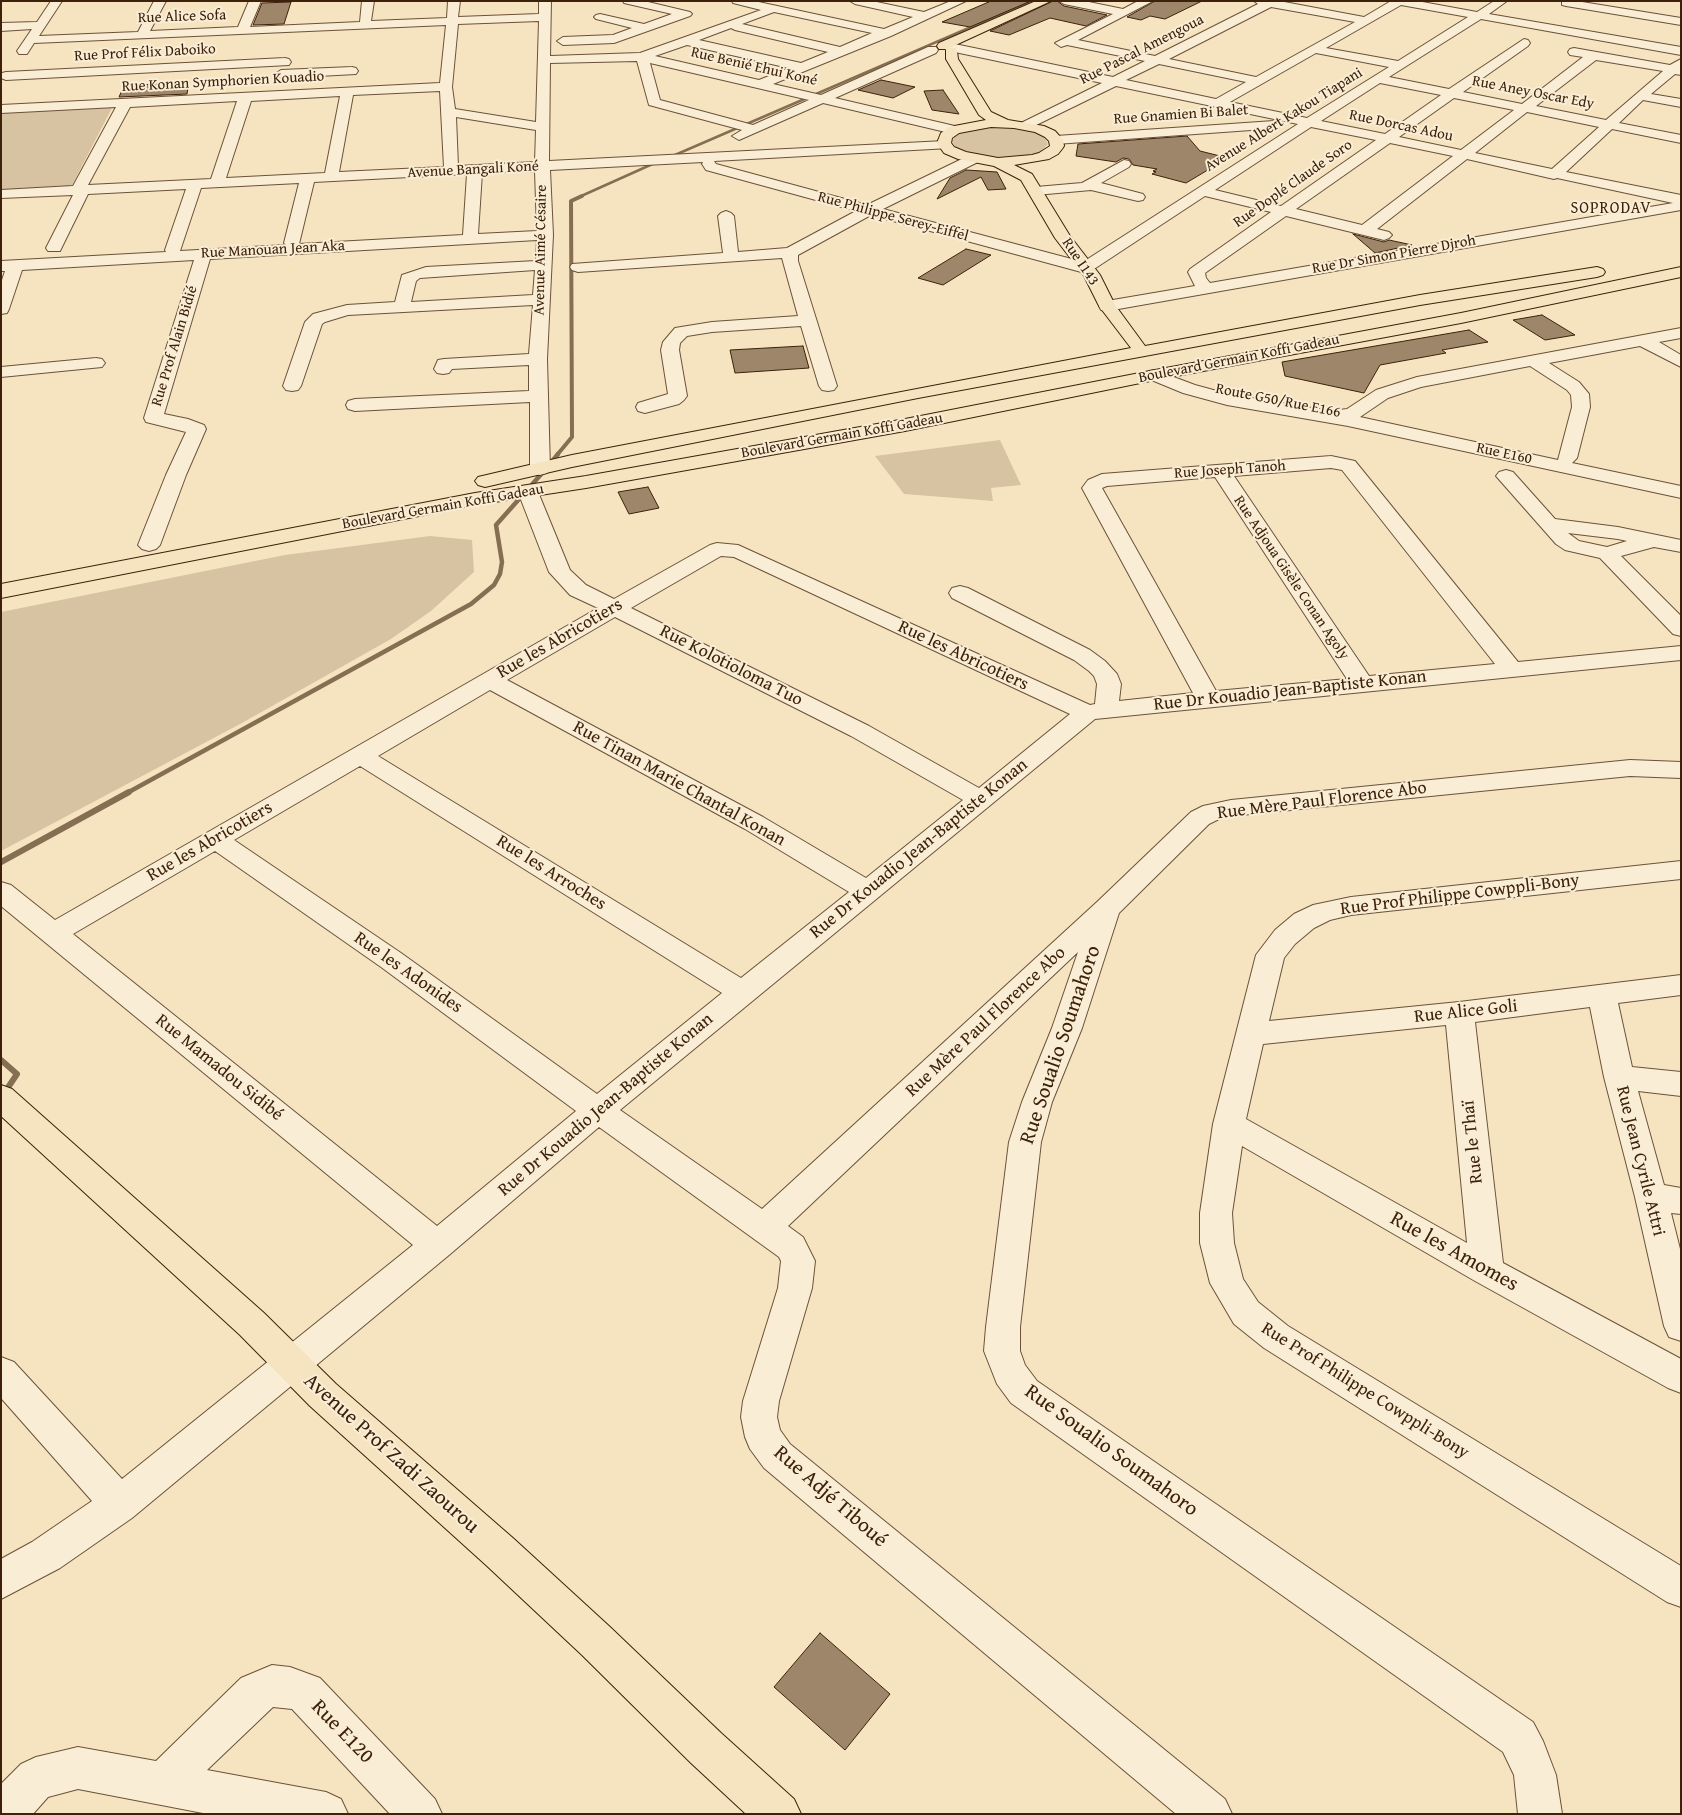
<!DOCTYPE html>
<html>
<head>
<meta charset="utf-8">
<style>
	body { margin:0 }
	#map { position:relative; width:1682px; height:1815px; overflow:hidden; background:#f6e4c0; font-family:"Gentium Book Plus",serif }
	canvas { display:block }
	.frame { position:absolute; inset:0; border:2px solid #3d210a; pointer-events:none }
</style>
</head>
<body>
<div id="map">
<canvas width="1682" height="1815"></canvas>
<div class="frame"></div>
</div>
<script>
const c = document.querySelector('canvas').getContext('2d');
c.lineJoin = 'round';
function paint(path, color) { c.fillStyle = color; c.fill(path, 'evenodd'); }
const toPath = rows => new Path2D(rows.map(r => 'M' + r).join(''));
function trace(path, color, width, dash) { c.strokeStyle = color; c.lineWidth = width; c.lineCap = dash ? 'butt' : 'round'; c.setLineDash(dash || []); c.stroke(path); }
function label(font, color, halo, rows, align = 'center') {
  c.font = font + ' "Gentium Book Plus",serif'; c.lineWidth = 4; c.setLineDash([]); c.textBaseline = 'middle'; c.strokeStyle = halo; c.fillStyle = color; for (const [text, x, y, turn = 0] of rows) {
    c.save(); c.translate(x, y); c.rotate((+turn || 0) * Math.PI / 180); c.textAlign = isNaN(turn) ? turn : align; if (halo) c.strokeText(text, 0, 0); c.fillText(text, 0, 0); c.restore();
  }
}
const green = toPath([
	[113,106,71,187,1,190,1,112],
	[983,126,1006,126,1028,130,1043,136,1048,144,1040,152,1032,155,999,158,975,156,958,149,954,145,952,141,957,134],
	[1000,440,1021,485,991,488,993,501,904,494,875,456],
	[430,536,472,540,474,572,431,611,391,639,242,723,1,851,1,612,285,555]
]);
const streamFar3 = toPath([
	[668,158,1031,1],
	[579,197,657,162]
]);
const streamFar2 = toPath([
	[557,455,572,437,571,201,582,196]
]);
const streamFar1 = toPath([
	[550,464,558,454],
	[127,793,471,604,494,585,500,574,502,562,496,525,544,471]
]);
const stream = toPath([
	[1,862,129,792],
	[1,1060,17,1074,5,1092]
]);
const building = toPath([
	[991,1,1031,1,970,27,942,22,991,1],
	[1053,1,1057,1,1064,6,1107,15,1086,26,1050,18,1009,35,990,31,1053,1],
	[1155,1,1202,1,1165,19,1150,16,1141,20,1127,17,1155,1],
	[291,2,284,24,253,25,262,3,291,2],
	[881,80,915,87,893,98,858,90,881,80],
	[189,82,187,94,119,97,124,86,189,82],
	[943,90,959,114,932,110,924,91,943,90],
	[1187,136,1200,151,1228,158,1186,183,1152,174,1156,172,1153,171,1157,169,1133,165,1129,159,1123,158,1116,162,1076,156,1078,144,1187,136],
	[966,170,997,172,1006,189,988,190,981,177,937,199,950,178,966,170],
	[1353,234,1384,242,1389,240,1412,245,1375,253,1353,234],
	[966,249,991,255,943,285,918,278,966,249],
	[1542,315,1575,335,1545,340,1513,320,1542,315],
	[1469,330,1488,342,1442,350,1446,353,1380,365,1364,393,1285,376,1282,362,1469,330],
	[803,346,809,368,735,373,730,350,803,346],
	[648,487,659,508,629,514,618,492,648,487],
	[820,1633,890,1694,845,1750,774,1687,820,1633]
]);
const minor = toPath([
	[51,1,62,1,39,36,138,32,154,1,166,1,150,31,238,27,249,1,261,1,250,27,360,22,362,1,374,1,371,21,447,18,448,1,460,1,458,17,539,14,539,1,551,1,550,56,640,53,761,10,733,3,732,1,754,1,884,29,913,17,855,4,850,1,872,1,924,12,951,1,966,1,891,36,773,84,821,95,928,47,936,47,938,50,936,53,835,98,959,127,961,130,959,133,954,134,823,103,739,140,732,136,742,130,649,105,637,61,550,63,549,161,945,141,950,142,952,145,950,148,714,161,716,164,867,205,968,156,978,156,980,159,978,162,883,209,1083,262,1298,124,1116,86,1026,130,1019,126,1021,123,1102,83,950,51,946,50,944,47,946,44,950,43,1113,77,1145,61,1067,45,1061,47,1055,43,1113,14,1064,4,1059,1,1084,1,1123,9,1138,1,1153,1,1078,40,1155,56,1258,4,1254,1,1279,1,1364,17,1391,1,1417,1,1477,12,1494,1,1507,1,1489,14,1681,47,1681,55,1481,19,1389,77,1449,89,1524,39,1528,40,1530,43,1528,46,1463,92,1522,104,1583,57,1570,55,1568,52,1570,49,1574,48,1670,65,1681,59,1681,75,1675,74,1651,94,1681,99,1681,107,1643,100,1619,123,1681,135,1681,143,1612,129,1566,172,1681,195,1681,210,1107,311,1101,310,1099,306,1101,302,1195,286,1188,272,1190,269,1271,212,1205,196,1091,271,1085,273,871,215,798,255,798,261,837,386,834,390,828,391,822,390,819,386,801,326,712,332,687,336,680,343,679,350,687,396,684,400,679,404,645,413,638,411,636,407,638,403,668,394,661,350,663,342,675,328,712,322,798,316,782,258,578,272,572,270,570,267,572,264,723,253,718,216,721,213,726,211,731,213,734,216,738,252,787,248,856,211,706,170,702,164,703,162,550,170,553,235,547,359,550,469,547,473,540,475,533,473,530,469,530,402,355,411,348,409,346,405,348,401,355,399,529,391,529,365,452,369,449,373,443,374,437,373,434,369,438,360,444,359,529,354,533,305,348,315,325,322,322,324,301,386,298,390,292,391,286,390,283,386,305,322,313,314,347,305,395,302,402,275,426,267,536,261,537,240,210,259,164,414,188,419,204,425,206,429,186,475,160,545,156,549,149,551,142,549,138,545,166,475,186,432,146,422,144,418,194,260,22,270,9,309,7,313,1,314,1,283,5,271,1,271,1,261,166,252,165,250,186,189,88,194,60,251,48,251,46,248,73,195,1,198,1,190,73,186,116,107,1,113,1,105,440,83,446,25,34,43,27,54,19,54,17,51,32,29,1,31,1,23,37,22,51,1],
	[1401,5,1468,17,1398,61,1326,48,1401,5],
	[1271,7,1355,22,1256,77,1169,59,1271,7],
	[774,12,872,33,840,47,742,24,774,12],
	[539,21,536,122,455,109,452,87,458,24,539,21],
	[731,28,735,30,828,52,801,63,699,40,731,28],
	[687,45,789,68,759,80,655,56,687,45],
	[1316,53,1389,67,1307,118,1230,102,1316,53],
	[1596,60,1663,71,1606,120,1536,106,1596,60],
	[650,63,809,100,753,125,660,100,650,63],
	[1159,64,1246,82,1216,99,1126,80,1159,64],
	[1380,83,1441,95,1385,134,1321,121,1380,83],
	[440,91,444,167,339,172,353,95,440,91],
	[340,96,325,173,226,178,251,101,340,96],
	[1454,98,1514,110,1461,150,1399,137,1454,98],
	[237,101,211,179,88,185,130,107,237,101],
	[1527,112,1599,127,1552,169,1475,153,1527,112],
	[456,117,536,130,535,162,458,166,456,117],
	[1311,127,1376,140,1281,206,1215,190,1311,127],
	[1390,143,1453,156,1362,225,1296,209,1390,143],
	[1467,159,1554,179,1557,178,1673,203,1210,283,1206,278,1205,273,1286,216,1384,240,1389,238,1392,235,1389,232,1377,229,1467,159],
	[535,171,537,231,478,234,482,173,535,171],
	[467,174,463,235,299,244,314,182,467,174],
	[299,183,284,243,286,245,180,251,201,188,299,183],
	[535,270,533,295,411,302,416,281,420,278,535,270],
	[623,1,644,1,690,12,692,14,690,16,614,43,563,45,557,41,563,37,613,35,632,28,596,19,594,17,596,15,600,14,644,24,672,14,624,3,623,1],
	[1562,1,1576,1,1681,18,1681,25,1566,6,1562,5,1562,1],
	[285,58,289,59,291,62,289,65,6,80,1,78,2,73,6,72,285,58],
	[352,67,356,68,358,71,356,74,281,78,275,74,281,70,352,67],
	[1274,121,1281,125,1279,128,1056,144,1049,140,1056,136,1274,121],
	[1124,160,1129,161,1131,164,1129,167,1101,183,1143,194,1145,197,1143,200,1138,201,1091,190,1036,195,1031,194,1029,191,1031,188,1036,187,1082,183,1124,160],
	[1681,328,1681,338,1659,342,1681,355,1681,367,1640,346,1549,363,1579,382,1589,394,1590,407,1577,458,1572,463,1681,486,1681,498,1348,426,1227,405,1183,393,1149,379,1146,375,1149,371,1155,370,1195,385,1228,394,1330,411,1347,409,1376,390,1417,377,1681,328],
	[1530,366,1567,390,1571,395,1572,407,1558,460,1360,417,1388,398,1421,387,1530,366],
	[96,358,102,359,105,363,102,367,1,377,1,367,96,358],
	[1331,456,1355,461,1518,662,1681,646,1681,660,1095,719,620,1110,762,1209,1097,902,1191,812,1203,806,1231,800,1630,760,1681,762,1681,778,1630,776,1231,816,1219,819,1209,824,1119,913,1082,1028,1052,1102,1041,1142,1020,1327,1020,1351,1025,1365,1037,1381,1533,1722,1543,1741,1556,1775,1562,1814,1518,1814,1514,1775,1503,1752,1011,1403,997,1384,984,1351,986,1327,1009,1142,1022,1102,1052,1028,1078,952,788,1226,803,1237,815,1261,812,1288,779,1401,777,1417,780,1430,790,1444,1225,1799,1232,1814,1176,1814,764,1468,750,1449,745,1437,741,1417,743,1401,778,1288,781,1261,779,1257,599,1127,449,1255,132,1518,60,1568,1,1599,1,1559,32,1542,92,1501,1,1398,1,1357,14,1362,122,1479,413,1245,1,906,1,882,11,885,55,920,598,608,570,595,549,572,518,492,521,488,528,486,535,488,538,492,570,570,586,585,614,599,710,545,717,543,738,545,1090,705,1095,704,1097,684,1094,676,1089,671,1074,660,952,598,949,593,952,588,960,586,968,588,1090,650,1105,661,1117,674,1121,684,1119,701,1193,693,1082,488,1088,480,1102,474,1331,456],
	[1331,468,1342,470,1495,664,1369,676,1234,476,1331,468],
	[1215,477,1347,679,1216,691,1102,488,1107,486,1215,477],
	[721,556,734,557,1070,714,979,788,869,726,631,608,721,556],
	[615,617,851,736,963,800,866,878,763,817,507,680,615,617],
	[490,690,745,829,849,892,741,978,378,756,490,690],
	[360,766,722,993,597,1094,401,953,234,840,360,766],
	[215,851,381,967,576,1111,437,1226,73,934,215,851],
	[1506,470,1513,472,1555,519,1618,527,1681,540,1681,552,1654,547,1621,556,1681,616,1681,636,1673,634,1600,558,1565,550,1556,544,1496,476,1499,472,1506,470],
	[1568,533,1618,539,1627,541,1607,547,1579,541,1568,533],
	[1681,861,1681,879,1351,915,1330,920,1314,928,1295,944,1284,958,1269,1021,1459,1002,1681,975,1681,995,1618,1003,1632,1067,1681,1072,1681,1096,1638,1091,1664,1185,1681,1188,1681,1214,1671,1213,1681,1253,1681,1341,1669,1337,1664,1326,1635,1197,1604,1077,1590,1007,1475,1022,1503,1263,1681,1359,1681,1393,1668,1388,1475,1281,1242,1146,1232,1213,1234,1243,1243,1279,1258,1302,1288,1326,1681,1566,1681,1607,1667,1602,1264,1348,1234,1324,1210,1283,1200,1243,1200,1213,1213,1124,1256,955,1275,930,1294,914,1313,905,1351,897,1681,861],
	[1446,1025,1467,1243,1246,1119,1263,1044,1446,1025],
	[272,1665,290,1667,320,1678,435,1799,442,1814,390,1814,292,1709,273,1707,207,1770,326,1792,341,1799,348,1814,208,1814,78,1789,48,1797,33,1814,1,1814,1,1784,21,1764,36,1757,78,1747,156,1761,241,1678,272,1665]
]);
const major = toPath([
	[1036,1,1051,1,949,48,955,48,957,51,958,59,991,112,1008,120,1044,126,1055,131,1063,140,1064,146,1062,149,1058,154,1049,159,1014,165,1032,174,1070,236,1100,275,1115,305,1145,346,1420,295,1597,267,1603,269,1605,272,1603,275,1597,277,1420,305,918,398,572,467,485,487,478,485,475,481,478,477,572,455,1131,348,1099,306,1084,276,1055,238,1021,180,994,166,958,159,944,153,937,143,941,133,949,127,986,120,979,115,946,59,946,49,939,49,937,46,939,43,1036,1],
	[991,127,1014,128,1035,132,1045,137,1049,141,1050,146,1039,153,1032,155,998,158,966,152,954,147,951,143,952,138,959,133,991,127],
	[1681,267,1681,277,1461,323,1155,380,905,431,586,488,475,505,1,598,1,584,475,493,586,476,905,419,1155,370,1461,313,1681,267],
	[1,1085,12,1089,264,1313,336,1384,514,1539,610,1627,721,1733,794,1799,801,1814,746,1814,691,1763,582,1655,486,1565,310,1406,240,1335,1,1116,1,1085]
]);
const farStreetnames = [
	["Rue Alice Sofa",182,17,-2],
	["Rue Pascal Amengoua",1142,50,-27],
	["Rue Prof Félix Daboiko",145,53,-3],
	["Rue Benié Ehui Koné",754,67,13],
	["Rue Konan Symphorien Kouadio",223,82,-3],
	["Rue Aney Oscar Edy",1533,93,11],
	["Rue Gnamien Bi Balet",1181,115,-4],
	["Avenue Albert Kakou Tiapani",1284,120,-32],
	["Rue Dorcas Adou",1401,126,12],
	["Avenue Bangali Koné",473,170,-3],
	["Rue Doplé Claude Soro",1293,184,-35],
	["Rue Philippe Serey-Eiffel",893,217,15],
	["Rue Manouan Jean Aka",273,250,-3],
	["Avenue Aimé Césaire",541,250,-89],
	["Rue Dr Simon Pierre Djroh",1394,255,-10],
	["Rue I143",1080,262,56],
	["Rue Prof Alain Bidié",175,346,-73],
	["Boulevard Germain Koffi Gadeau",1239,359,-11],
	["Route G50/Rue E166",1278,401,11],
	["Boulevard Germain Koffi Gadeau",842,436,-10],
	["Rue E160",1504,454,12],
	["Rue Joseph Tanoh",1230,470,-4],
	["Boulevard Germain Koffi Gadeau",443,507,-10],
	["Rue Adjoua Gisèle Conan Agoly",1291,578,56]
];
const farNeighbourhoodnames = [
	["SOPRODAV",1611,209]
];
const streetNames = [
	["Rue les Abricotiers",560,639,-30],
	["Rue les Abricotiers",963,656,25],
	["Rue Kolotioloma Tuo",731,666,27],
	["Rue Dr Kouadio Jean-Baptiste Konan",1290,691,-6],
	["Rue Tinan Marie Chantal Konan",679,784,29],
	["Rue Mère Paul Florence Abo",1322,801,-7],
	["Rue les Abricotiers",210,842,-30],
	["Rue Dr Kouadio Jean-Baptiste Konan",919,849,-39],
	["Rue les Arroches",551,873,32],
	["Rue Prof Philippe Cowppli-Bony",1460,895,-7],
	["Rue les Adonides",408,973,35],
	["Rue Alice Goli",1466,1012,-6],
	["Rue Mère Paul Florence Abo",986,1022,-43],
	["Rue Mamadou Sidibé",219,1068,39],
	["Rue Dr Kouadio Jean-Baptiste Konan",606,1105,-40],
	["Rue le Thaï",1473,1142,-96],
	["Rue Jean Cyrile Attri",1640,1161,76],
	["Rue Prof Philippe Cowppli-Bony",1365,1391,32]
];
const nearStreetnames = [
	["Rue Soualio Soumahoro",1061,1045,-71],
	["Rue les Amomes",1454,1252,29],
	["Rue Soualio Soumahoro",1111,1451,36],
	["Avenue Prof Zadi Zaourou",391,1454,42],
	["Rue Adjé Tiboué",830,1497,41],
	["Rue E120",342,1732,46]
];
paint(green, '#d7c3a1');
trace(streamFar3, '#866e52', 2.5);
trace(streamFar2, '#866e52', 4);
trace(streamFar1, '#866e52', 4.5);
trace(stream, '#866e52', 6);
paint(building, '#9d8669');
trace(building, '#3d210a', 1);
trace(minor, '#6b5238', 2);
trace(major, '#3d210a', 2);
paint(minor, '#f9edd6');
paint(major, '#f6e4c0');
label('15px', '#3d210a', '#f9edd6', farStreetnames);
c.letterSpacing = '1px';
label('16px', '#3d210a', '#f9edd6', farNeighbourhoodnames);
c.letterSpacing = '0px';
label('18px', '#3d210a', '#f9edd6', streetNames);
label('21px', '#3d210a', '#f9edd6', nearStreetnames);
</script>
</body>
</html>
